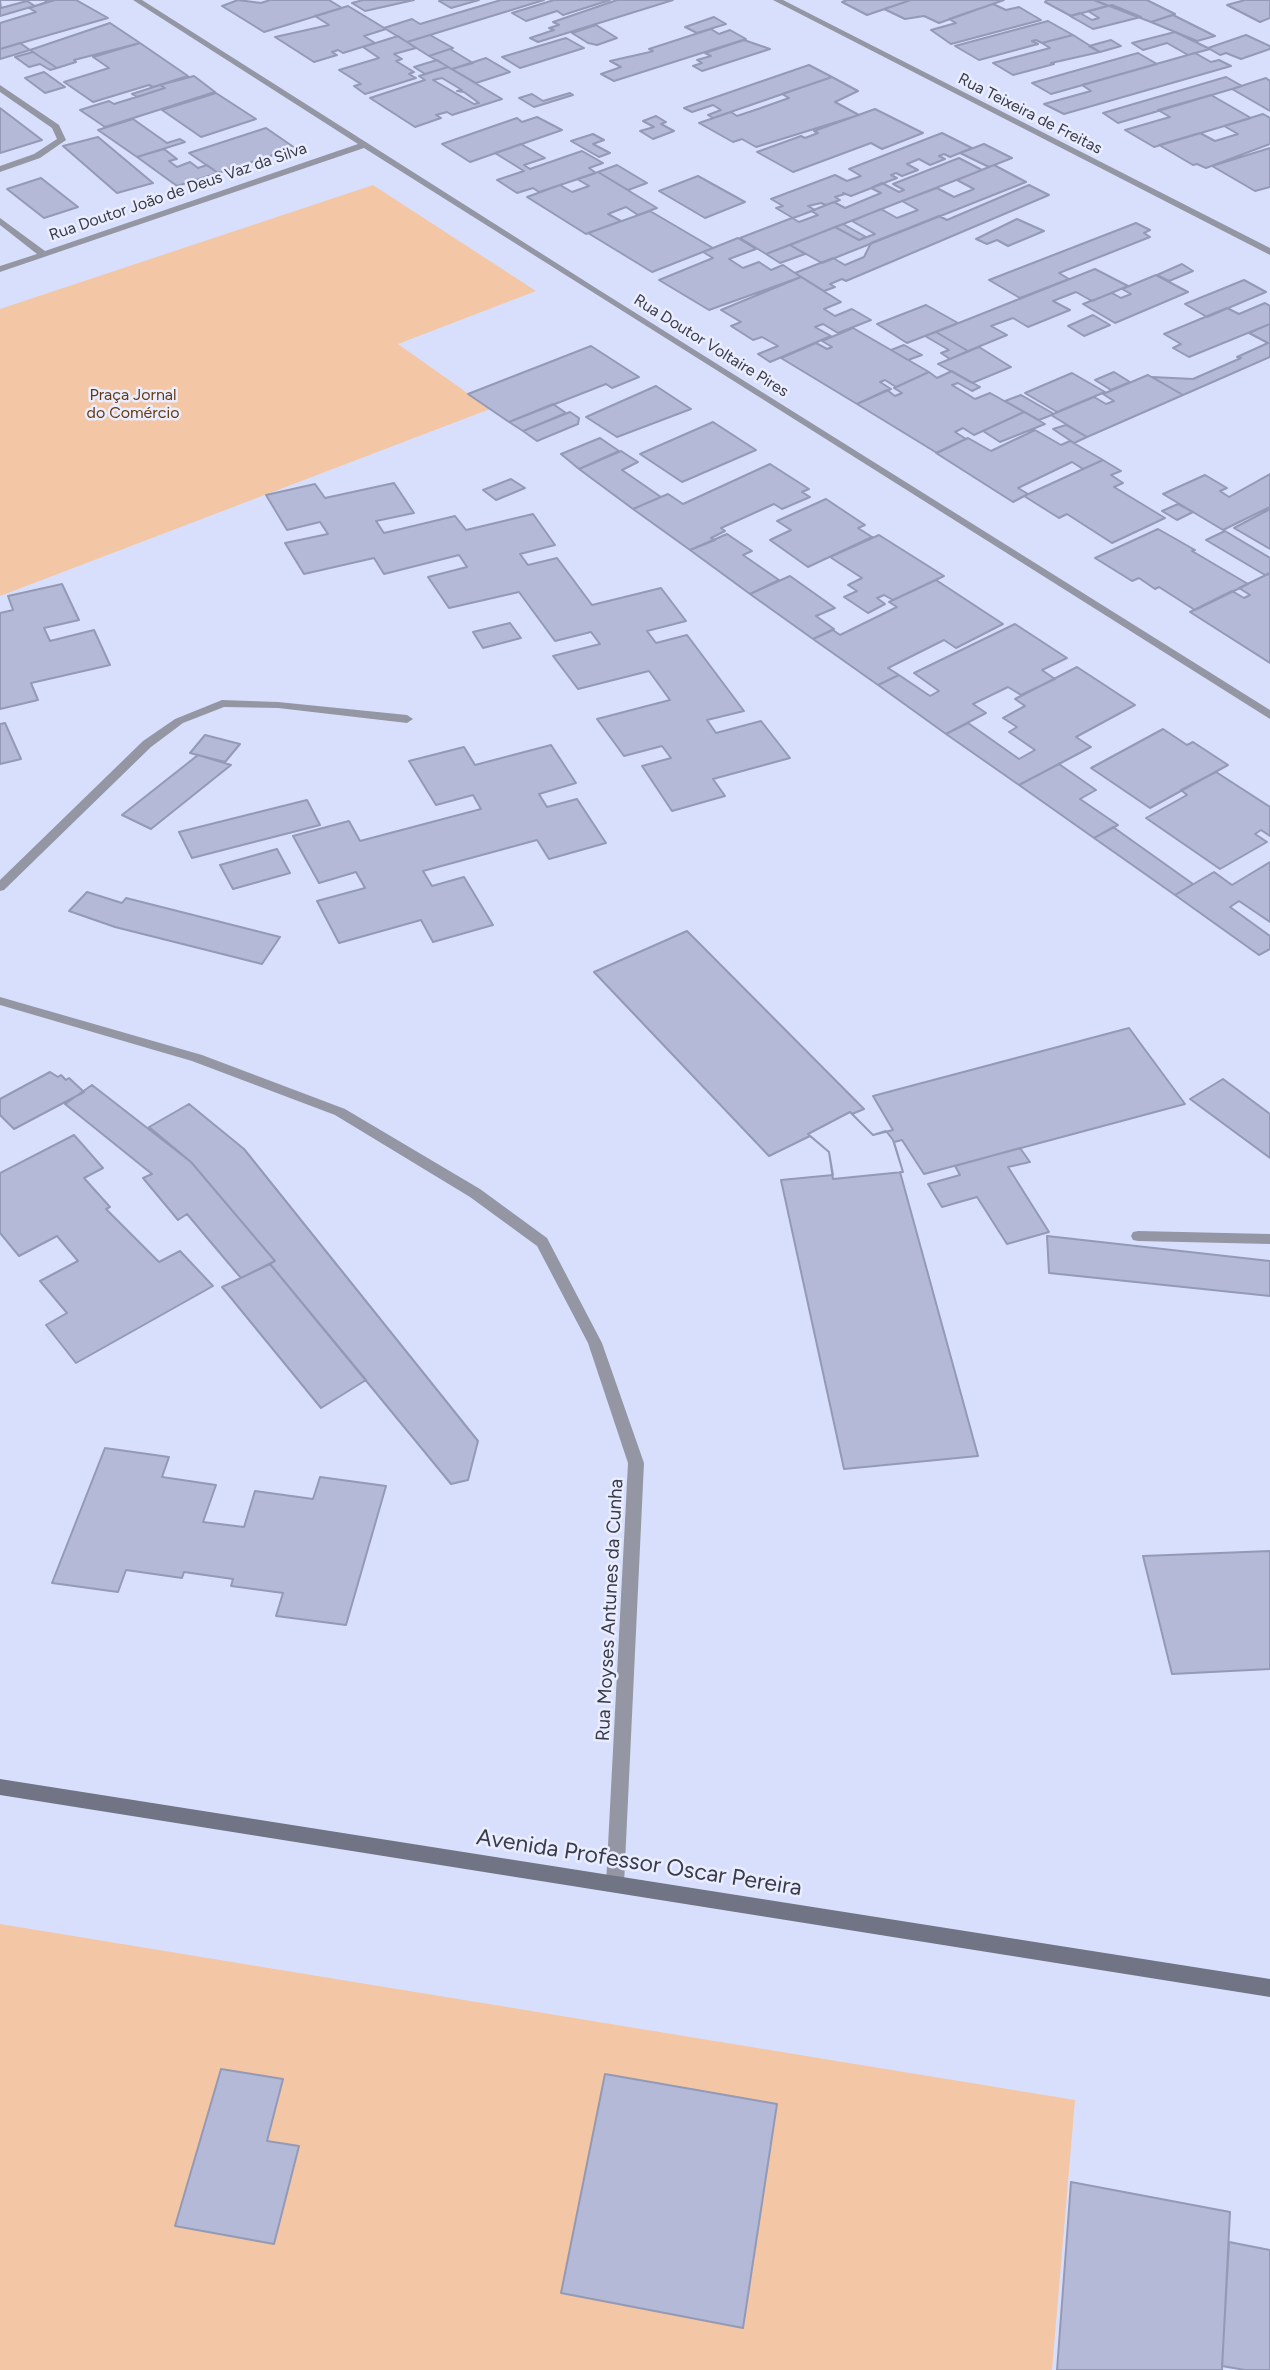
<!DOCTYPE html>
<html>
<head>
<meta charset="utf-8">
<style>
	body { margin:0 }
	canvas { display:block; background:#d8dffc }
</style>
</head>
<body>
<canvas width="1270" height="2370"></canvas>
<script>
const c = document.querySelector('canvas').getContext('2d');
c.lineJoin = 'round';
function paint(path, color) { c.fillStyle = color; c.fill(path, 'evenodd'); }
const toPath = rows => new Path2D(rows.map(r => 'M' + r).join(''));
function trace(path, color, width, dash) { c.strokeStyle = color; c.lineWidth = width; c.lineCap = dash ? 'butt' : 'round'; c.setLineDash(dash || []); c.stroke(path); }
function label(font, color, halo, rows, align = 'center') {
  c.font = font + ' Figtree,sans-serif'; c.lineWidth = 5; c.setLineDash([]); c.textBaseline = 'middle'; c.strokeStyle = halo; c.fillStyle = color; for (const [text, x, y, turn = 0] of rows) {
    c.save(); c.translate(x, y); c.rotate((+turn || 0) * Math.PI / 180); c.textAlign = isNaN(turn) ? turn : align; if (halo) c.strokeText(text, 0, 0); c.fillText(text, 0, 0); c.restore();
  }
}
const green = toPath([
	[373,185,536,291,398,344,490,409,0,596,0,309],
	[0,1924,1075,2100,1052,2370,0,2370]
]);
const building = toPath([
	[0,0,44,0,47,2,35,6,27,1,1,8,0,0],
	[0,0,55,0,0,16,0,0],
	[55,0,76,0,108,18,0,49,0,23,36,12,29,8,55,0],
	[238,0,261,3,270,0,329,0,342,8,264,32,222,6,238,0],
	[363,0,414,0,365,11,352,3,363,0],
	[443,0,479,0,451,8,439,1,443,0],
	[501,0,544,0,407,42,384,28,412,19,420,24,501,0],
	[554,0,610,0,563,15,557,11,526,21,512,13,554,0],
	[617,0,673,0,538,42,530,38,554,30,549,28,559,25,553,22,617,0],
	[847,0,911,0,867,15,842,2,847,0],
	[911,0,1004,0,939,23,924,16,905,19,884,9,911,0],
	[1047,0,1094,0,1108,6,1071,16,1045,2,1047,0],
	[1094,0,1147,0,1175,14,1151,22,1094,0],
	[1245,0,1270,0,1270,18,1260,22,1227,5,1245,0],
	[993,4,1006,10,1019,7,1041,20,951,44,931,30,956,23,949,19,993,4],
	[1112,5,1141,17,1093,29,1070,16,1080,13,1092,20,1099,18,1088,11,1112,5],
	[348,6,386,29,364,36,375,43,343,53,338,50,332,52,337,55,314,62,275,37,329,25,315,16,348,6],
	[1173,15,1215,36,1197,41,1151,22,1173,15],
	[714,17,726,24,697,33,685,27,714,17],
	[1048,21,1073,35,1042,43,1036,40,1032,41,1038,44,979,60,955,46,1048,21],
	[110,23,140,43,74,60,76,62,57,68,30,50,110,23],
	[596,25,617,38,597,45,588,43,572,33,596,25],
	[711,29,719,34,730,30,746,39,614,81,601,74,621,67,610,61,650,52,653,51,649,49,711,29],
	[1175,32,1210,49,1188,55,1167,43,1143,50,1132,43,1175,32],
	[430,35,453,48,429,56,407,42,430,35],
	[1073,35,1100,52,1051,63,1054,64,1013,75,993,63,1050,48,1042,43,1073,35],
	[1246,35,1270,46,1270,49,1241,59,1226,53,1220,55,1208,48,1246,35],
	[398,36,416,48,394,54,402,59,396,61,414,72,409,74,416,78,365,94,354,86,361,84,339,70,379,58,363,47,398,36],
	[566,38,584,48,520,68,502,57,566,38],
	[744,40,770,49,702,71,693,66,702,63,697,60,711,56,705,53,744,40],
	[1111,40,1121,46,1100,52,1089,46,1111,40],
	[20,43,30,50,0,59,0,49,20,43],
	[140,43,188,76,153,87,149,85,93,102,64,82,109,68,93,57,140,43],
	[450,49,473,63,452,69,429,56,450,49],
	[33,52,57,68,50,70,40,64,29,67,15,57,33,52],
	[1138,53,1157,64,1051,94,1032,83,1138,53],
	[1195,53,1211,62,1219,60,1231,66,1064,114,1044,104,1091,91,1082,85,1195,53],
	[486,58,510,72,476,83,452,69,486,58],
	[437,60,448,67,425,74,414,67,437,60],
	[809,65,832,77,713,118,708,115,721,110,713,105,692,112,684,108,809,65],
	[448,67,502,99,452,115,447,112,436,115,441,118,415,127,370,98,425,80,419,76,448,67],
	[442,78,462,90,457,91,464,92,479,103,474,104,433,80,442,78],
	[44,72,65,87,45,93,25,78,44,72],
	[194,76,215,92,105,127,80,110,109,101,114,104,165,88,160,85,194,76],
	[832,77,858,91,835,102,859,115,756,147,742,139,733,142,699,123,731,112,737,116,758,109,789,98,782,94,832,77],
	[1226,77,1242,86,1118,123,1103,113,1226,77],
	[1266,78,1270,81,1270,111,1232,89,1266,78],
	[160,85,165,88,137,97,132,94,160,85],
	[216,93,256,119,201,137,162,110,216,93],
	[570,93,573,95,534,107,519,98,532,94,543,101,570,93],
	[1211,95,1251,118,1154,147,1125,130,1170,117,1158,110,1211,95],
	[0,108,42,140,0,153,0,108],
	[875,109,923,133,882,149,871,143,793,172,757,152,801,136,805,138,818,133,814,131,875,109],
	[1263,114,1270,118,1270,144,1206,168,1197,164,1193,165,1159,145,1200,133,1215,141,1238,134,1224,126,1263,114],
	[656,116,666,122,661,124,674,131,653,139,640,131,654,127,643,121,656,116],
	[537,117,562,130,470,162,442,144,517,118,522,122,537,117],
	[133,119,167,143,180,139,185,142,137,157,98,130,133,119],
	[266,128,295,148,218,173,189,153,266,128],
	[942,133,972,148,950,157,944,154,939,156,945,159,930,165,919,159,907,164,918,170,902,176,896,173,891,175,897,178,851,196,843,193,845,194,835,197,840,200,826,205,821,203,808,206,815,210,793,218,776,208,783,206,771,199,835,175,847,181,861,176,849,169,942,133],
	[593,134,604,140,593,144,610,153,599,157,571,141,593,134],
	[98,137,153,183,117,193,63,146,98,137],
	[521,144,545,158,524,165,530,169,582,151,603,163,589,168,596,173,539,192,533,188,517,193,497,180,524,171,495,153,521,144],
	[984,144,1012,158,989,167,960,153,984,144],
	[1270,148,1270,187,1255,191,1212,166,1270,148],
	[164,149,177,159,169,161,177,167,190,162,198,168,207,165,218,173,177,186,137,157,164,149],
	[959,158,982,170,766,254,740,238,792,218,799,222,818,215,811,211,834,202,845,208,881,193,871,188,882,183,899,192,904,190,893,184,959,158],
	[617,165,647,183,628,190,598,172,617,165],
	[994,165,1026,182,822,263,790,245,835,227,859,240,875,234,852,221,881,209,897,218,918,210,902,201,937,188,954,197,974,189,957,180,994,165],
	[598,172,657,208,638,215,626,207,608,214,621,221,586,234,527,197,560,185,572,192,589,186,577,179,598,172],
	[698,176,745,202,705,218,659,191,698,176],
	[41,178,78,207,44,218,7,189,41,178],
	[1029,185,1049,195,846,281,842,279,830,284,835,287,824,291,795,273,833,258,845,265,864,257,871,243,939,216,947,220,1029,185],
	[650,211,713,248,652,272,588,233,650,211],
	[1017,219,1044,231,1008,246,997,240,987,244,976,239,1017,219],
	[1136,223,1150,230,1144,233,1150,237,1059,273,1069,279,1020,298,989,280,1136,223],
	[843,224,866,237,859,240,835,227,843,224],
	[738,238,756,249,729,259,743,268,759,262,771,270,783,265,801,277,709,310,659,280,713,258,703,252,738,238],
	[790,245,805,254,780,263,766,254,790,245],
	[1182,264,1193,271,1169,281,1157,275,1182,264],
	[1095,269,1128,286,1092,301,1076,292,1053,301,1070,310,1028,327,1013,318,991,326,1007,335,968,351,936,332,1095,269],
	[1156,275,1188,292,1115,323,1083,304,1112,293,1121,298,1131,294,1122,289,1156,275],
	[801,277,841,302,824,309,835,316,852,309,871,320,838,333,823,324,815,327,831,336,770,362,758,354,778,346,762,337,753,340,731,326,741,322,721,310,801,277],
	[1244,280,1266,292,1207,317,1185,304,1244,280],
	[1265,303,1270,306,1270,324,1189,357,1173,348,1181,344,1164,334,1227,308,1239,314,1265,303],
	[926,305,958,323,907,343,877,324,926,305],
	[1093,315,1110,325,1084,336,1068,326,1093,315],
	[1270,324,1270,357,1183,395,1152,377,1193,379,1241,358,1237,357,1268,343,1249,333,1270,324],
	[853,328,929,372,896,387,885,380,880,382,891,389,857,404,781,358,816,343,827,349,832,347,822,341,853,328],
	[936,332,968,351,950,359,941,353,949,350,925,336,936,332],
	[904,345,922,355,908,360,891,350,904,345],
	[591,346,639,377,612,388,606,384,509,422,468,394,591,346],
	[979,347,1011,367,972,383,938,364,979,347],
	[952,371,980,387,972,391,958,383,952,385,975,399,990,393,1024,412,974,435,963,428,955,432,966,439,937,453,857,404,887,390,895,396,902,393,894,388,929,372,937,378,952,371],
	[1114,372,1130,382,1111,390,1095,380,1114,372],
	[1072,373,1105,392,1057,412,1025,393,1072,373],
	[1148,375,1183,395,1087,437,1051,415,1094,397,1106,404,1114,401,1103,394,1148,375],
	[656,386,691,409,617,437,586,417,656,386],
	[1021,395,1054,414,1039,420,1005,401,1021,395],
	[553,404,566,413,523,431,509,422,553,404],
	[570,412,579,418,578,424,537,441,523,431,570,412],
	[1024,412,1045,424,1000,442,983,431,1024,412],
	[713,422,756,450,682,482,640,454,713,422],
	[1066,425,1087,437,1074,443,1053,429,1066,425],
	[1035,430,1061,445,1070,441,1103,460,1083,469,1072,462,1018,488,1028,494,1013,502,936,453,968,438,991,451,1035,430],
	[600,438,619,451,579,469,561,454,600,438],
	[621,451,638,462,622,470,661,497,633,509,579,469,621,451],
	[1103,460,1121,471,1111,475,1123,483,1114,487,1165,518,1112,543,1067,514,1059,518,1024,496,1103,460],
	[770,464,809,489,802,492,810,497,782,509,774,504,721,528,725,531,711,538,715,540,690,550,633,509,668,494,683,504,770,464],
	[1270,474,1270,507,1223,530,1163,494,1205,475,1227,488,1220,491,1229,497,1270,474],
	[511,479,525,488,496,500,483,490,511,479],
	[394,483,414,513,376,521,384,533,455,516,466,530,533,514,555,545,520,554,528,565,557,558,592,605,661,588,686,621,647,631,656,643,687,635,744,711,707,720,716,733,761,721,790,758,713,779,725,796,672,811,642,766,671,758,662,746,624,756,597,719,670,700,649,671,578,689,553,656,600,644,591,632,555,641,519,592,449,608,428,577,467,567,459,555,384,574,374,558,304,574,285,543,328,534,320,522,287,530,266,495,315,484,325,498,394,483],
	[826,499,865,525,858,528,872,537,808,567,770,540,791,530,777,521,826,499],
	[1178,504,1193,512,1177,520,1162,511,1178,504],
	[1270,509,1270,549,1234,528,1270,509],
	[1158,529,1195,550,1192,551,1248,584,1195,610,1159,587,1155,589,1139,578,1132,581,1095,558,1158,529],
	[1225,531,1270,558,1270,573,1265,575,1206,540,1225,531],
	[727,534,752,551,743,555,779,580,750,594,690,550,727,534],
	[879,535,944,576,893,600,884,595,877,598,885,604,868,613,844,597,857,591,848,585,862,578,830,557,879,535],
	[1268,574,1270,575,1270,663,1190,612,1232,591,1244,598,1250,595,1239,588,1268,574],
	[790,576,835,608,816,616,834,629,813,639,750,594,790,576],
	[936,580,1003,624,956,648,944,640,888,668,899,675,878,685,813,639,833,630,840,635,897,607,889,602,936,580],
	[62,584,79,620,44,628,50,641,94,630,110,665,31,683,38,700,0,709,0,613,13,610,8,596,62,584],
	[510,623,521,638,483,648,473,632,510,623],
	[1015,624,1067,658,1042,670,1055,679,1021,695,1008,687,973,704,986,713,946,734,878,685,899,675,930,696,939,691,914,673,1015,624],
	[1077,667,1135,705,1076,737,1091,747,1019,785,946,734,968,723,1019,759,1035,750,1009,732,1017,727,1003,718,1025,706,1015,699,1077,667],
	[5,723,21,759,0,764,0,724,5,723],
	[1163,729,1187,745,1193,742,1228,765,1150,808,1091,768,1163,729],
	[205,735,240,744,225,762,190,753,205,735],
	[551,745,576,783,539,794,547,807,577,799,606,843,549,859,537,840,423,871,432,886,464,877,493,925,433,942,421,920,339,943,317,901,365,888,356,872,319,883,293,836,349,821,360,841,481,809,473,795,436,805,409,761,464,747,475,765,551,745],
	[198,755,231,765,151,829,122,815,198,755],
	[1059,764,1096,790,1080,799,1118,825,1094,838,1019,785,1059,764],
	[1216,772,1270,807,1270,836,1261,830,1255,834,1267,842,1220,869,1146,818,1187,795,1181,790,1216,772],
	[307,800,320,825,192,858,179,832,307,800],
	[1113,827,1193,884,1175,895,1094,838,1113,827],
	[277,849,290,873,233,889,220,865,277,849],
	[1270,862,1270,922,1239,901,1230,907,1270,936,1270,949,1259,955,1175,895,1214,872,1232,885,1270,862],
	[87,892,122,903,126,898,280,937,262,964,115,927,69,911,87,892],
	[687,931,864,1109,852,1114,873,1135,893,1130,873,1096,1129,1028,1185,1104,924,1174,902,1140,894,1142,903,1172,900,1172,978,1456,844,1469,781,1180,833,1175,829,1152,810,1136,769,1156,594,972,687,931],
	[50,1072,58,1077,61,1075,66,1080,69,1078,84,1092,14,1129,0,1115,0,1099,50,1072],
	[1223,1079,1270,1114,1270,1158,1190,1099,1223,1079],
	[92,1085,191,1162,275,1261,241,1278,187,1214,178,1220,143,1178,152,1174,65,1104,92,1085],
	[189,1104,244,1149,478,1441,468,1480,451,1484,270,1264,275,1261,191,1162,149,1127,189,1104],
	[850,1112,873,1135,886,1131,893,1140,903,1172,833,1179,829,1152,808,1134,850,1112],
	[74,1135,103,1168,84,1178,110,1207,106,1209,159,1262,180,1251,213,1286,76,1363,46,1325,67,1313,40,1281,78,1261,57,1236,19,1256,0,1233,0,1173,74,1135],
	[1020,1148,1030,1162,1008,1167,1049,1232,1007,1244,977,1197,942,1207,928,1184,960,1175,955,1166,1020,1148],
	[1047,1236,1270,1261,1270,1296,1049,1273,1047,1236],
	[270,1264,366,1380,321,1408,222,1287,270,1264],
	[105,1448,169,1457,162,1477,216,1485,203,1522,244,1527,255,1491,313,1499,320,1477,386,1486,346,1625,276,1616,283,1593,231,1586,233,1579,184,1572,182,1578,126,1570,118,1592,52,1583,105,1448],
	[1270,1551,1270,1669,1172,1674,1143,1556,1270,1551],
	[221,2069,283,2079,267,2141,299,2146,274,2244,175,2226,221,2069],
	[605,2074,777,2104,743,2328,561,2293,605,2074],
	[1071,2182,1230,2212,1222,2370,1057,2370,1071,2182],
	[1229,2242,1270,2250,1270,2370,1245,2370,1222,2366,1229,2242]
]);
const service = toPath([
	[0,85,59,125,66,140,40,158,0,172,0,166,34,154,57,139,52,128,0,92,0,85],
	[222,700,278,702,407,715,413,719,407,723,278,708,224,707,183,723,151,747,4,890,0,891,0,880,143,741,175,719,222,700],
	[1138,1231,1270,1234,1270,1244,1138,1241,1133,1240,1131,1236,1133,1232,1138,1231]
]);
const minor = toPath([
	[133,0,142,0,599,290,1270,710,1270,719,364,148,0,272,0,266,37,254,0,225,0,218,45,251,358,144,133,0],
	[773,0,783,0,1270,248,1270,255,773,0],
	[0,997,202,1055,345,1109,480,1189,547,1238,602,1343,644,1463,624,1884,621,1890,615,1892,609,1890,606,1884,628,1463,588,1343,537,1246,470,1197,335,1115,192,1061,0,1005,0,997]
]);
const secondary = toPath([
	[0,1779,1270,1979,1270,1997,0,1795,0,1779]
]);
const farStreetnames = [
	["Rua Teixeira de Freitas",1030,114,27],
	["Rua Doutor João de Deus Vaz da Silva",178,192,-19],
	["Rua Doutor Voltaire Pires",711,346,32]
];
const farParknames = [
	["Praça Jornal",133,395],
	["do Comércio",133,413]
];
const streetNames = [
	["Rua Moyses Antunes da Cunha",610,1610,-87]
];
const nearStreetnames = [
	["Avenida Professor Oscar Pereira",639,1863,9]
];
paint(green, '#f3c7a5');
paint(building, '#b3b9d6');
trace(building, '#949ab5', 2);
paint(service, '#9497a3');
paint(minor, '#9497a3');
paint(secondary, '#707485');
label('16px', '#393b47', '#e9edff', farStreetnames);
label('16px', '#663a0d', '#e9edff', farParknames);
label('19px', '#393b47', '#e9edff', streetNames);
label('23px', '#393b47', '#e9edff', nearStreetnames);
</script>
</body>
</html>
